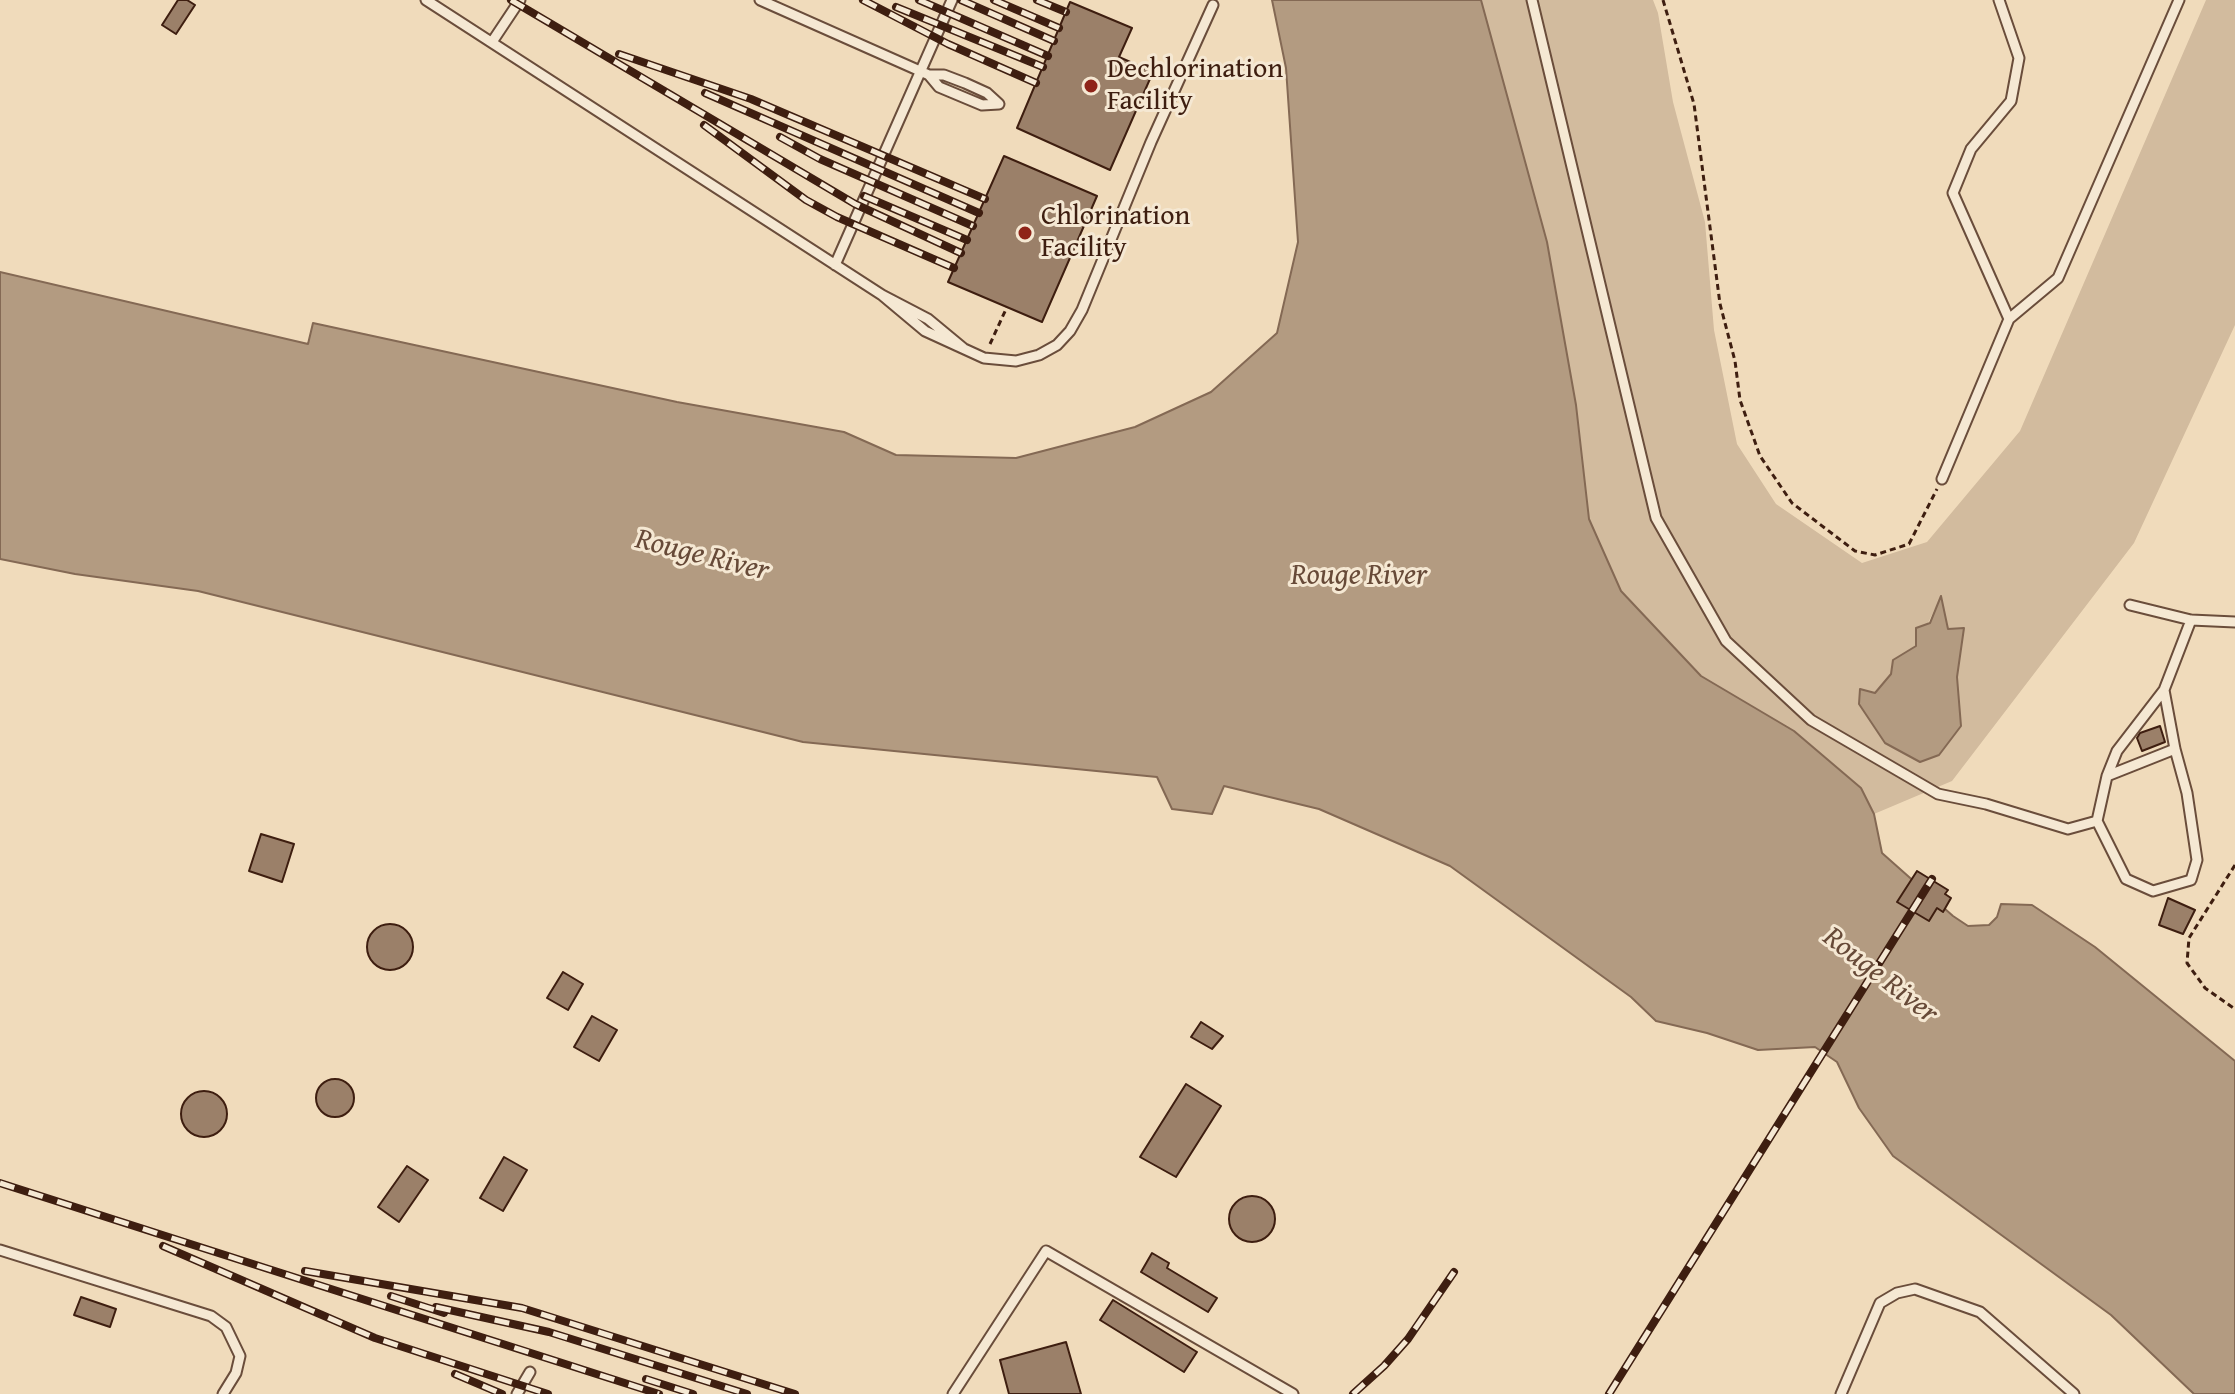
<!DOCTYPE html>
<html>
<head>
<meta charset="utf-8">
<style>
	body { margin:0 }
	canvas { display:block; background:#f0dbbb }
</style>
</head>
<body>
<canvas width="2235" height="1394"></canvas>
<script>
const c = document.querySelector('canvas').getContext('2d');
c.lineJoin = 'round';
function paint(path, color) { c.fillStyle = color; c.fill(path, 'evenodd'); }
const toPath = rows => new Path2D(rows.map(r => 'M' + r).join(''));
function trace(path, color, width, dash) { c.strokeStyle = color; c.lineWidth = width; c.lineCap = dash ? 'butt' : 'round'; c.setLineDash(dash || []); c.stroke(path); }
function label(font, color, halo, rows, align = 'center') {
  c.font = font + ' "Gentium Book Plus",serif'; c.lineWidth = 6; c.setLineDash([]); c.textBaseline = 'middle'; c.strokeStyle = halo; c.fillStyle = color; for (const [text, x, y, turn = 0] of rows) {
    c.save(); c.translate(x, y); c.rotate((+turn || 0) * Math.PI / 180); c.textAlign = isNaN(turn) ? turn : align; if (halo) c.strokeText(text, 0, 0); c.fillText(text, 0, 0); c.restore();
  }
}
const green = toPath([
	[1481,0,1653,0,1658,13,1673,102,1705,222,1714,330,1737,444,1776,504,1862,563,1927,542,2020,431,2206,0,2235,0,2235,325,2134,543,1952,781,1874,814,1861,788,1794,732,1701,676,1621,591,1589,519,1576,405,1505,90],
	[1940,598,1948,629,1964,629,1957,677,1961,726,1885,743,1859,704,1860,690,1874,694,1891,674,1893,660,1917,646]
]);
const water = toPath([
	[1272,0,1481,0,1547,242,1576,405,1589,519,1621,591,1701,676,1794,731,1861,788,1874,814,1882,853,1953,916,1968,926,1989,925,1997,917,2001,904,2032,905,2095,947,2235,1061,2235,1394,2194,1394,2111,1315,1893,1156,1859,1108,1837,1062,1815,1047,1758,1050,1707,1033,1656,1021,1631,997,1450,866,1319,809,1224,786,1212,814,1172,809,1157,777,803,742,198,591,75,574,0,559,0,272,308,344,313,323,677,402,844,432,896,455,1016,458,1135,427,1211,392,1277,333,1298,242,1286,68,1272,0],
	[1941,596,1948,629,1964,628,1957,677,1961,726,1939,755,1920,762,1885,743,1859,704,1860,689,1875,693,1891,674,1893,660,1916,646,1916,628,1930,623,1941,596]
]);
const building = toPath([
	[178,0,187,0,195,5,176,34,162,25,178,0],
	[1070,2,1132,28,1119,57,1153,72,1110,170,1017,128,1070,2],
	[1004,156,1097,196,1042,322,948,282,1004,156],
	[2160,726,2165,742,2142,751,2137,738,2140,733,2160,726],
	[261,834,294,844,282,882,249,871,261,834],
	[1917,871,1948,890,1945,894,1951,898,1943,912,1937,908,1929,921,1897,902,1917,871],
	[2168,898,2195,910,2183,934,2159,925,2168,898],
	'367 947a23 23 0 1 1 46 0a23 23 0 1 1-46 0Z',
	[563,972,583,984,568,1010,547,998,563,972],
	[592,1016,617,1030,599,1061,574,1047,592,1016],
	[1201,1022,1223,1036,1212,1049,1191,1037,1201,1022],
	'316 1098a19 19 0 1 1 38 0a19 19 0 1 1-38 0Z',
	[1186,1084,1221,1106,1176,1177,1140,1157,1186,1084],
	'181 1114a23 23 0 1 1 46 0a23 23 0 1 1-46 0Z',
	[504,1157,527,1170,503,1211,480,1198,504,1157],
	[407,1166,428,1180,399,1222,378,1207,407,1166],
	'1229 1219a23 23 0 1 1 46 0a23 23 0 1 1-46 0Z',
	[1152,1253,1169,1263,1167,1268,1217,1298,1208,1312,1141,1272,1152,1253],
	[81,1297,116,1309,110,1327,74,1315,81,1297],
	[1113,1300,1197,1352,1184,1372,1100,1320,1113,1300],
	[1066,1342,1081,1394,1009,1394,1000,1360,1066,1342]
]);
const path = toPath([
	[1663,0,1694,104,1720,304,1735,361,1740,400,1760,456,1792,503,1855,551,1875,555,1909,544,1937,489],
	[990,344,1007,307],
	[2235,865,2189,938,2187,963,2205,988,2235,1009]
]);
const service = toPath([
	[426,0,882,295],
	[760,0,929,75,944,75,965,83,987,93,999,104],
	[1532,0,1656,518,1726,641,1811,720,1938,794,1986,804,2068,829,2097,821,2107,776],
	[1999,0,2019,58,2011,101,1971,149,1953,193,2009,319],
	[492,42,520,0],
	[929,75,939,87,982,105,999,104],
	[835,265,952,0],
	[963,348,928,319,882,295,925,331,984,358,1016,361,1039,355,1057,345,1070,331,1082,310,1151,142,1213,5],
	[1942,479,2009,319,2058,278,2179,0],
	[2130,605,2191,620,2235,622],
	[2164,690,2117,751,2107,776,2175,749],
	[2097,821,2126,879,2153,891,2191,880,2197,860,2187,793,2175,749,2164,690,2191,620],
	[0,1250,211,1316,226,1327,240,1356,236,1373,223,1394],
	[517,1394,530,1372],
	[953,1394,1046,1251,1293,1394],
	[1841,1394,1880,1303,1897,1293,1915,1289,1980,1312,2074,1394]
]);
const rail = toPath([
	[511,0,855,204,961,253],
	[863,0,948,44,1036,83],
	[919,0,1048,56],
	[961,0,1054,41],
	[994,0,1059,28],
	[1037,0,1066,12],
	[896,7,1043,67],
	[619,54,751,99,985,199],
	[705,93,979,213],
	[704,125,806,200,837,217,954,268],
	[780,137,820,159,973,226],
	[864,196,967,240],
	[0,1183,659,1394],
	[163,1246,375,1338,548,1394],
	[305,1271,522,1308,795,1394],
	[391,1296,444,1313],
	[436,1307,549,1332,747,1394],
	[455,1374,502,1394],
	[646,1379,693,1394],
	[1353,1394,1384,1366,1408,1339,1454,1272],
	[1609,1394,1932,879]
]);
const markers = [
	[1091,86,8,"#8f2418"],
	[1025,233,8,"#8f2418"]
];
const poiNames = [
	["Dechlorination",1107,70],
	["Facility",1107,102],
	["Chlorination",1041,217],
	["Facility",1041,249]
];
const waterNames = [
	["Rouge River",702,556,14],
	["Rouge River",1359,576],
	["Rouge River",1880,976,38]
];
paint(green, '#d2bb9e');
paint(water, '#b39b81');
trace(water, '#846954', 2);
paint(building, '#9b8069');
trace(building, '#3e1e10', 2);
trace(service, '#6a4d3b', 13);
trace(path, '#3e1e10', 3, [6, 4]);
trace(service, '#f5e8d3', 9);
trace(rail, '#3e1e10', 8);
trace(rail, '#f5e8d3', 5, [15]);
for (const [x, y, r, color] of markers) { const dot = new Path2D(); dot.arc(x, y, r, 0, 2 * Math.PI); c.fillStyle = color; c.fill(dot); trace(dot, '#f5e8d3', 3); }
label('28px', '#3e1e10', '#f5e8d3', poiNames, 'left');
label('italic 30px', '#674a38', '#f5e8d3', waterNames);
</script>
</body>
</html>
